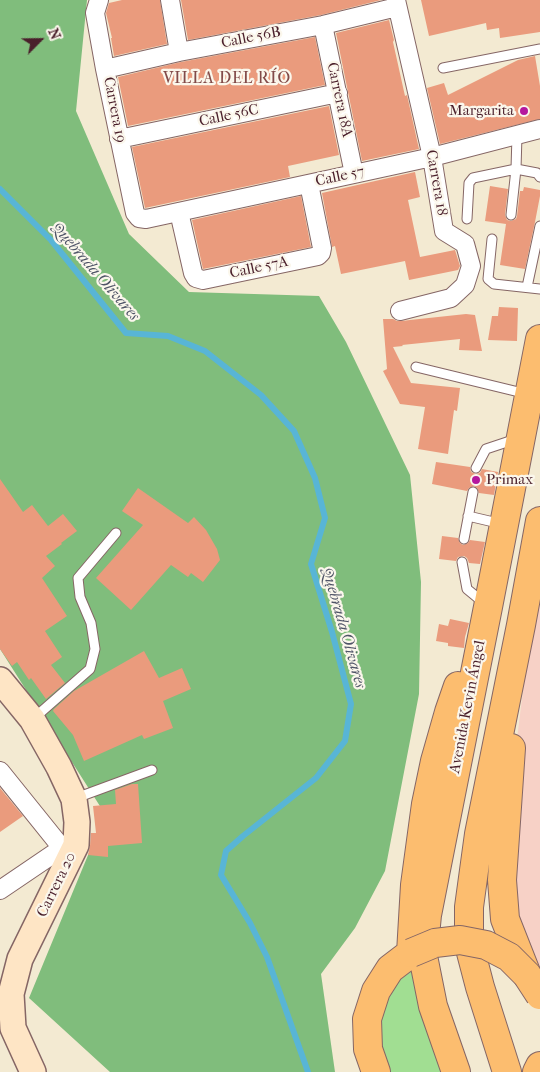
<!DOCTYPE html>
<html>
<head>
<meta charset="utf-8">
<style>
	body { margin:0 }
	#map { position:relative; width:540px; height:1072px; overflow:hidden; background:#f3ead2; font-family:"IM FELL French Canon",serif }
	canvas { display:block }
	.north { position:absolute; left:15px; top:15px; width:50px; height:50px; -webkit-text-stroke:4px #fbf7ec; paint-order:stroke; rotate:67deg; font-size:14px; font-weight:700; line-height:20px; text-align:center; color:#4a1f2b }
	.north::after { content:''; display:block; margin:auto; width:18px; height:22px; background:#4a1f2b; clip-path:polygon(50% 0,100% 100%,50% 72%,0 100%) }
</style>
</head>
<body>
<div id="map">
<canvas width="540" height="1072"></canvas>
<div class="north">N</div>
</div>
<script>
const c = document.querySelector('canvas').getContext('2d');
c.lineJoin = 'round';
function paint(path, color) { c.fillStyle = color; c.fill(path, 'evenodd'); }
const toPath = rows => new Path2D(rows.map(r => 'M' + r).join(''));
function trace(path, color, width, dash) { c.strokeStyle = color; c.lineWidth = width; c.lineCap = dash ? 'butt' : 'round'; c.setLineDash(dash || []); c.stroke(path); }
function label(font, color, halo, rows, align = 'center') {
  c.font = font + ' "IM FELL French Canon",serif'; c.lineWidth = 4.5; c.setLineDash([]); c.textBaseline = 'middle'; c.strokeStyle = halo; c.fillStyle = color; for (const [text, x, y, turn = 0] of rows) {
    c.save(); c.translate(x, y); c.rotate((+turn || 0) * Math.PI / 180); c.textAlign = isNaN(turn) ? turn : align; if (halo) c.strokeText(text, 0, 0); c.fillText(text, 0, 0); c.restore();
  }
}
const built = toPath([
	[540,552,540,972,509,901,517,739]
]);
const green = toPath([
	[413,970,448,1072,389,1072,379,1049,379,1024,388,998,397,982]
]);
const forest = toPath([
	[0,0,87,0,76,111,129,234,189,292,319,296,346,342,410,475,421,582,419,694,385,871,355,928,321,974,335,1072,110,1072,29,998,105,814,0,649]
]);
const stream = toPath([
	[0,189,51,240,126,333,168,336,205,351,261,395,294,431,315,478,325,518,311,564,332,632,351,704,345,741,316,778,243,836,226,851,221,875,250,923,267,957,308,1072]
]);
const building = toPath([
	[122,0,160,0,167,44,114,56,111,38,112,38,106,13,109,3],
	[181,0,381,0,321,15,188,40],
	[421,0,540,0,540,32,500,38,499,28,487,30,486,23,429,36],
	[389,20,394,40,393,42,405,96,407,95,419,149,362,161,336,33],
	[315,37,325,85,128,126,118,77,181,62],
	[535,56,540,86,540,119,440,144,427,88,444,83,448,95,518,60],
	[329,106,339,155,288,166,290,177,145,208,132,147],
	[415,172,420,197,408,200,420,257,455,250,460,266,458,270,409,280,405,261,341,274,335,246,332,247,322,193],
	[490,186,508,189,505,215,507,220,511,221,516,219,517,216,520,191,523,191,524,187,540,190,540,196,535,222,525,269,500,265,506,224,485,221],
	[301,196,311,247,203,269,192,220],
	[499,307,518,308,517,341,488,340,492,316,498,316],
	[466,314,475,315,482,351,459,350,460,339,402,345,403,346,393,347,411,383,460,388,457,411,454,410,448,454,418,449,425,407,400,404,383,371,387,369,383,319,393,319,397,321,402,321,410,320],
	[436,462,470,467,471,472,476,474,480,473,482,469,498,472,494,495,479,493,477,488,474,486,469,488,467,491,432,484],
	[0,479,23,512,32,505,48,526,63,514,77,531,61,543,62,544,46,556,55,566,42,578,67,616,45,631,62,657,51,665,65,683,46,699,31,678,29,680,17,662,12,666,0,649],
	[138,488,188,523,194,517,206,530,217,549,220,560,203,582,191,573,188,577,171,565,131,610,96,578,143,525,122,511],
	[442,536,458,538,460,543,463,545,468,543,470,540,485,542,480,564,469,563,467,558,464,556,458,557,456,561,439,559],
	[450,619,469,623,465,637,464,648,448,646,448,643,436,641,439,624,448,626],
	[144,651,159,678,182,668,191,689,163,701,173,728,144,739,142,735,84,761,73,735,53,711,54,709,74,691],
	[132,784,138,784,142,843,108,846,108,857,88,855,90,846,91,833,96,833,93,806,116,804,115,790],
	[0,788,23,816,0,832]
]);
const lane = toPath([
	[443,68,540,49],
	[511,215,516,169,537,173,540,177],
	[467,219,469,183,473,178,516,169,517,135],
	[492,239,488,279,494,284,540,289],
	[527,287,540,226],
	[416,367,527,394],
	[476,468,486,449,516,439],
	[468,516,502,524],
	[464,539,473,492],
	[462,562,467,589,484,603],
	[33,719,90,669,95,649,91,623,80,597,78,578,116,533],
	[76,798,152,770]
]);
const street = toPath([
	[99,0,95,13,105,69,135,213,139,218,146,219,354,174,432,157,540,129],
	[170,0,179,52],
	[396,0,432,157,444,231,465,244,471,266,465,285,451,298,400,311],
	[323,25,354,174],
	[105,69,179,52,323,25,397,7],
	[119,139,338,93],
	[179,212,193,273,196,278,203,280,318,256,321,253,322,248,309,184],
	[0,771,62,848,0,890]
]);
const secondary = toPath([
	[0,680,32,719,59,767,74,799,77,822,76,845,20,959,11,994,13,1028,33,1072]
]);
const primary = toPath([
	[511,748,502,880,505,919,527,975],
	[376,1072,368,1049,367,1019,376,991,390,969,411,953,415,885,426,804,435,761,449,712,458,686],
	[456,1072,433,1006,423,956,427,915,488,607,540,339],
	[507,1072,480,987,469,945,469,907,479,834,521,625,540,521],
	[537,1072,540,1066]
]);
const primaryBridge = toPath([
	[411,953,435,943,460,940,486,945,509,957,527,975,540,995]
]);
const markers = [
	[524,111,5,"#b5179e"],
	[476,480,5,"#b5179e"]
];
const streetNames = [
	["Calle 56B",251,38,-11],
	["Carrera 18A",339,100,78],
	["Carrera 19",114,110,79],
	["Calle 56C",229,116,-12],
	["Calle 57",340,177,-12],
	["Carrera 18",436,183,80],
	["Calle 57A",259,268,-12],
	["Avenida Kevin Ángel",468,707,-79],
	["Carrera 20",57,885,-64]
];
const poiNames = [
	["Margarita",514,111],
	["Primax",486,480,"left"]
];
const neighbourhoodNames = [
	["VILLA DEL RÍO",227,79]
];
const waterNames = [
	["Quebrada Olivares",95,272,49],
	["Quebrada Olivares",343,628,74]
];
paint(built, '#f7d1c6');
paint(green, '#a1de92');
paint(forest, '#80bd7c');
trace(stream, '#58b5d6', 6);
paint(building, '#ea9b7d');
trace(lane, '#856665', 11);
trace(street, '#856665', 20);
trace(secondary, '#856665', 28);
trace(primary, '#856665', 30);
trace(lane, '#fff', 9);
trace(street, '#fff', 18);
trace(secondary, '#fee5c5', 25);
trace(primary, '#fcbd6f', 28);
trace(primaryBridge, '#856665', 30, []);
trace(primaryBridge, '#fcbd6f', 28);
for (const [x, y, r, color] of markers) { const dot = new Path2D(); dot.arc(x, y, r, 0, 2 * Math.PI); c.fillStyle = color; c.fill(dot); trace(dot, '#fbf7ec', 2); }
label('15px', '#4a1f2b', '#fbf7ec', streetNames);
label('15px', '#4a1f2b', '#fbf7ec', poiNames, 'right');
c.letterSpacing = '1px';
label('16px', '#824a48', '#fbf7ec', neighbourhoodNames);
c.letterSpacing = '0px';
label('italic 16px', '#4f5467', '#fbf7ec', waterNames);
</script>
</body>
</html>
